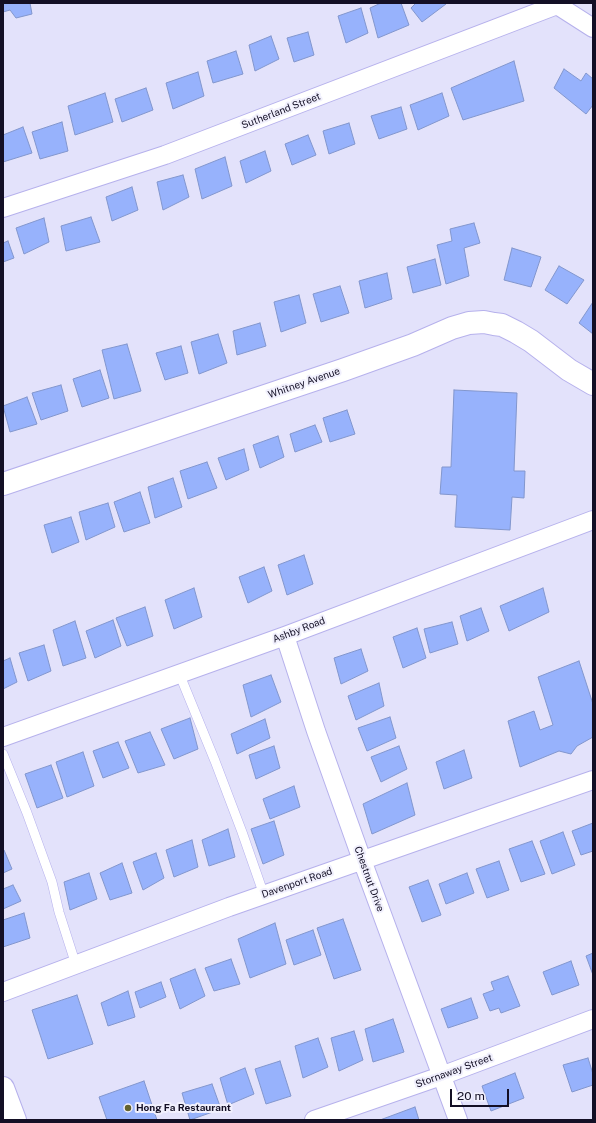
<!DOCTYPE html>
<html>
<head>
<meta charset="utf-8">
<style>
	body { margin:0 }
	#map { position:relative; width:596px; height:1123px; overflow:hidden; background:#e3e2fb; font-family:"Public Sans",sans-serif }
	canvas { display:block }
	.frame { position:absolute; inset:0; border:4px solid #130f25; pointer-events:none }
	.scale { position:absolute; left:450px; top:1089px; width:59px; height:18px; box-sizing:border-box; border:2px solid #130f25; border-top:0; padding-left:5px; font-size:12px; line-height:14px; white-space:nowrap; color:#130f25; -webkit-text-stroke:3px #f1f0fd; paint-order:stroke }
</style>
</head>
<body>
<div id="map">
<canvas width="596" height="1123"></canvas>
<div class="frame"></div>
<div class="scale">20 m</div>
</div>
<script>
const c = document.querySelector('canvas').getContext('2d');
c.lineJoin = 'round';
function paint(path, color) { c.fillStyle = color; c.fill(path, 'evenodd'); }
const toPath = rows => new Path2D(rows.map(r => 'M' + r).join(''));
function trace(path, color, width, dash) { c.strokeStyle = color; c.lineWidth = width; c.lineCap = dash ? 'butt' : 'round'; c.setLineDash(dash || []); c.stroke(path); }
function label(font, color, halo, rows, align = 'center') {
  c.font = font + ' "Public Sans",sans-serif'; c.lineWidth = 4; c.setLineDash([]); c.textBaseline = 'middle'; c.strokeStyle = halo; c.fillStyle = color; for (const [text, x, y, turn = 0] of rows) {
    c.save(); c.translate(x, y); c.rotate((+turn || 0) * Math.PI / 180); c.textAlign = isNaN(turn) ? turn : align; if (halo) c.strokeText(text, 0, 0); c.fillText(text, 0, 0); c.restore();
  }
}
const building = toPath([
	[3,3,30,3,32,14,16,18,10,10,3,12,3,3],
	[381,3,401,3,409,25,378,38,370,8,381,3],
	[416,3,446,3,446,4,422,22,411,8,416,3],
	[361,8,368,33,346,43,338,16,361,8],
	[308,32,314,55,294,62,287,38,308,32],
	[271,36,279,59,255,71,249,45,271,36],
	[236,51,243,74,213,83,207,61,236,51],
	[514,61,524,101,463,120,451,88,514,61],
	[564,69,581,81,586,73,593,79,593,105,586,114,554,88,564,69],
	[198,72,204,96,173,109,166,83,198,72],
	[146,88,153,110,122,122,115,99,146,88],
	[105,93,113,122,75,135,68,106,105,93],
	[442,93,449,116,418,130,410,105,442,93],
	[401,107,407,129,379,139,371,116,401,107],
	[62,122,68,151,40,159,32,132,62,122],
	[349,123,355,144,329,154,323,131,349,123],
	[23,127,32,153,3,162,3,135,23,127],
	[308,135,316,155,292,165,285,144,308,135],
	[265,151,271,171,246,183,240,161,265,151],
	[225,157,232,186,202,199,195,169,225,157],
	[183,175,189,197,163,210,157,182,183,175],
	[132,187,138,210,112,221,106,197,132,187],
	[91,217,100,242,66,251,61,226,91,217],
	[44,218,49,242,24,254,16,228,44,218],
	[474,223,480,243,464,248,469,276,446,284,437,245,452,241,450,229,474,223],
	[8,241,14,258,3,262,3,243,8,241],
	[512,248,541,257,531,287,504,280,512,248],
	[435,259,441,285,413,293,407,267,435,259],
	[559,266,584,280,567,304,545,290,559,266],
	[387,273,392,299,365,308,359,281,387,273],
	[340,286,349,313,321,322,313,294,340,286],
	[299,295,306,323,281,332,274,302,299,295],
	[593,302,593,334,579,323,593,302],
	[260,323,266,346,237,355,233,331,260,323],
	[218,334,227,363,199,374,191,342,218,334],
	[127,344,141,391,114,399,102,350,127,344],
	[181,346,188,373,165,380,156,353,181,346],
	[100,370,109,398,82,407,73,379,100,370],
	[61,385,68,411,41,420,32,393,61,385],
	[454,390,517,393,514,471,525,471,524,498,512,497,510,530,455,527,457,495,440,494,442,467,451,467,454,390],
	[27,397,37,424,10,432,3,406,27,397],
	[347,410,355,434,330,442,323,418,347,410],
	[315,425,322,442,295,452,290,434,315,425],
	[278,436,284,457,260,468,253,445,278,436],
	[244,449,249,470,226,480,218,458,244,449],
	[207,462,217,488,188,499,180,471,207,462],
	[173,478,182,507,155,518,148,487,173,478],
	[140,492,150,523,124,532,114,502,140,492],
	[108,503,115,527,86,540,79,512,108,503],
	[71,517,79,542,52,553,44,525,71,517],
	[304,555,313,584,287,595,278,565,304,555],
	[264,567,272,591,248,603,239,577,264,567],
	[194,588,202,617,174,629,165,600,194,588],
	[543,588,549,612,509,631,500,606,543,588],
	[145,607,153,636,127,646,116,618,145,607],
	[481,608,489,631,467,641,460,616,481,608],
	[113,620,121,646,95,658,86,631,113,620],
	[75,621,86,658,63,666,53,630,75,621],
	[452,622,458,644,430,653,424,629,452,622],
	[417,628,426,658,403,668,393,637,417,628],
	[44,645,51,671,28,681,19,653,44,645],
	[361,649,368,671,341,684,334,658,361,649],
	[10,658,17,682,3,689,3,661,10,658],
	[579,661,593,704,593,737,577,746,571,754,559,751,520,767,508,721,534,711,540,730,553,725,538,677,579,661],
	[271,675,281,702,251,717,243,685,271,675],
	[379,683,384,706,356,720,348,696,379,683],
	[390,717,396,738,367,751,358,728,390,717],
	[190,718,198,749,174,759,161,729,190,718],
	[265,719,270,738,237,754,231,734,265,719],
	[150,732,165,765,138,773,125,741,150,732],
	[118,742,129,768,103,778,93,751,118,742],
	[274,746,280,768,256,779,249,755,274,746],
	[399,746,407,769,381,782,371,757,399,746],
	[464,750,472,778,444,789,436,762,464,750],
	[83,752,94,786,67,797,56,762,83,752],
	[51,765,63,798,37,808,25,774,51,765],
	[407,783,415,815,372,834,363,804,407,783],
	[294,786,300,807,270,819,263,799,294,786],
	[274,821,284,855,263,864,251,829,274,821],
	[593,823,593,851,581,855,572,831,593,823],
	[228,829,235,857,209,866,202,840,228,829],
	[563,832,575,865,552,874,540,841,563,832],
	[192,840,198,867,174,877,166,850,192,840],
	[532,841,545,874,521,882,509,849,532,841],
	[3,850,4,850,12,869,3,873,3,850],
	[156,853,164,878,143,890,133,862,156,853],
	[499,861,509,890,487,898,476,869,499,861],
	[122,863,132,893,110,900,100,873,122,863],
	[89,873,97,899,70,910,64,882,89,873],
	[467,873,474,893,446,904,439,884,467,873],
	[428,880,441,915,422,922,409,887,428,880],
	[13,885,21,901,3,909,3,889,13,885],
	[24,913,30,938,3,947,3,920,24,913],
	[343,919,361,970,334,979,317,928,343,919],
	[275,923,286,964,250,978,238,939,275,923],
	[313,930,321,955,294,965,286,940,313,930],
	[593,953,593,975,586,956,593,953],
	[231,959,240,984,214,991,205,968,231,959],
	[571,961,579,985,552,995,543,972,571,961],
	[195,969,205,996,180,1009,170,979,195,969],
	[508,976,520,1006,501,1013,499,1008,490,1011,483,994,494,990,491,982,508,976],
	[161,982,166,997,140,1008,135,992,161,982],
	[128,991,135,1017,108,1026,101,1003,128,991],
	[77,995,93,1044,48,1059,32,1010,77,995],
	[471,998,478,1018,448,1028,441,1009,471,998],
	[393,1019,404,1052,373,1062,365,1029,393,1019],
	[354,1031,363,1060,339,1071,331,1038,354,1031],
	[318,1038,328,1067,303,1078,295,1046,318,1038],
	[588,1058,593,1074,593,1085,572,1092,563,1065,588,1058],
	[280,1061,291,1096,266,1104,255,1069,280,1061],
	[245,1068,254,1094,228,1105,220,1078,245,1068],
	[515,1073,524,1098,491,1111,482,1086,515,1073],
	[144,1081,157,1120,107,1120,99,1097,144,1081],
	[212,1084,221,1109,190,1120,182,1093,212,1084],
	[415,1107,419,1120,380,1120,415,1107]
]);
const lane = toPath([
	[179,673,215,761,242,832,264,895],
	[3,754,27,813,52,882,59,912,76,965]
]);
const street = toPath([
	[554,3,593,28],
	[3,208,165,155,557,5],
	[285,636,316,731,362,860,458,1120],
	[3,737,285,636,593,520],
	[3,992,229,907,483,818,593,780],
	[314,1120,441,1076,593,1019]
]);
const secondary = toPath([
	[3,484,343,370,413,345,452,328,469,323,484,322,494,324,502,325,516,332,531,341,569,370,593,384]
]);
const primary = toPath([
	[3,1088,15,1120]
]);
const markers = [
	[128,1108,4,"#63622f"]
];
const streetNames = [
	["Sutherland Street",281,111,-21],
	["Whitney Avenue",304,383,-19],
	["Ashby Road",299,630,-21],
	["Chestnut Drive",369,879,70],
	["Davenport Road",297,883,-19],
	["Stornaway Street",454,1071,-20]
];
const poiNames = [
	["Hong Fa Restaurant",136,1108]
];
paint(building, '#97b2fc');
trace(building, '#8296cd', 1);
trace(lane, '#b6b1ec', 10);
trace(street, '#b6b1ec', 20);
trace(secondary, '#b6b1ec', 24);
trace(primary, '#b6b1ec', 24);
trace(lane, '#fff', 9);
trace(street, '#fff', 18);
trace(secondary, '#fff', 22);
trace(primary, '#fff', 22);
for (const [x, y, r, color] of markers) { const dot = new Path2D(); dot.arc(x, y, r, 0, 2 * Math.PI); c.fillStyle = color; c.fill(dot); trace(dot, '#f1f0fd', 1.5); }
label('10px', '#130f25', '#f1f0fd', streetNames);
label('bold 10px', '#130f25', '#f1f0fd', poiNames, 'left');
</script>
</body>
</html>
